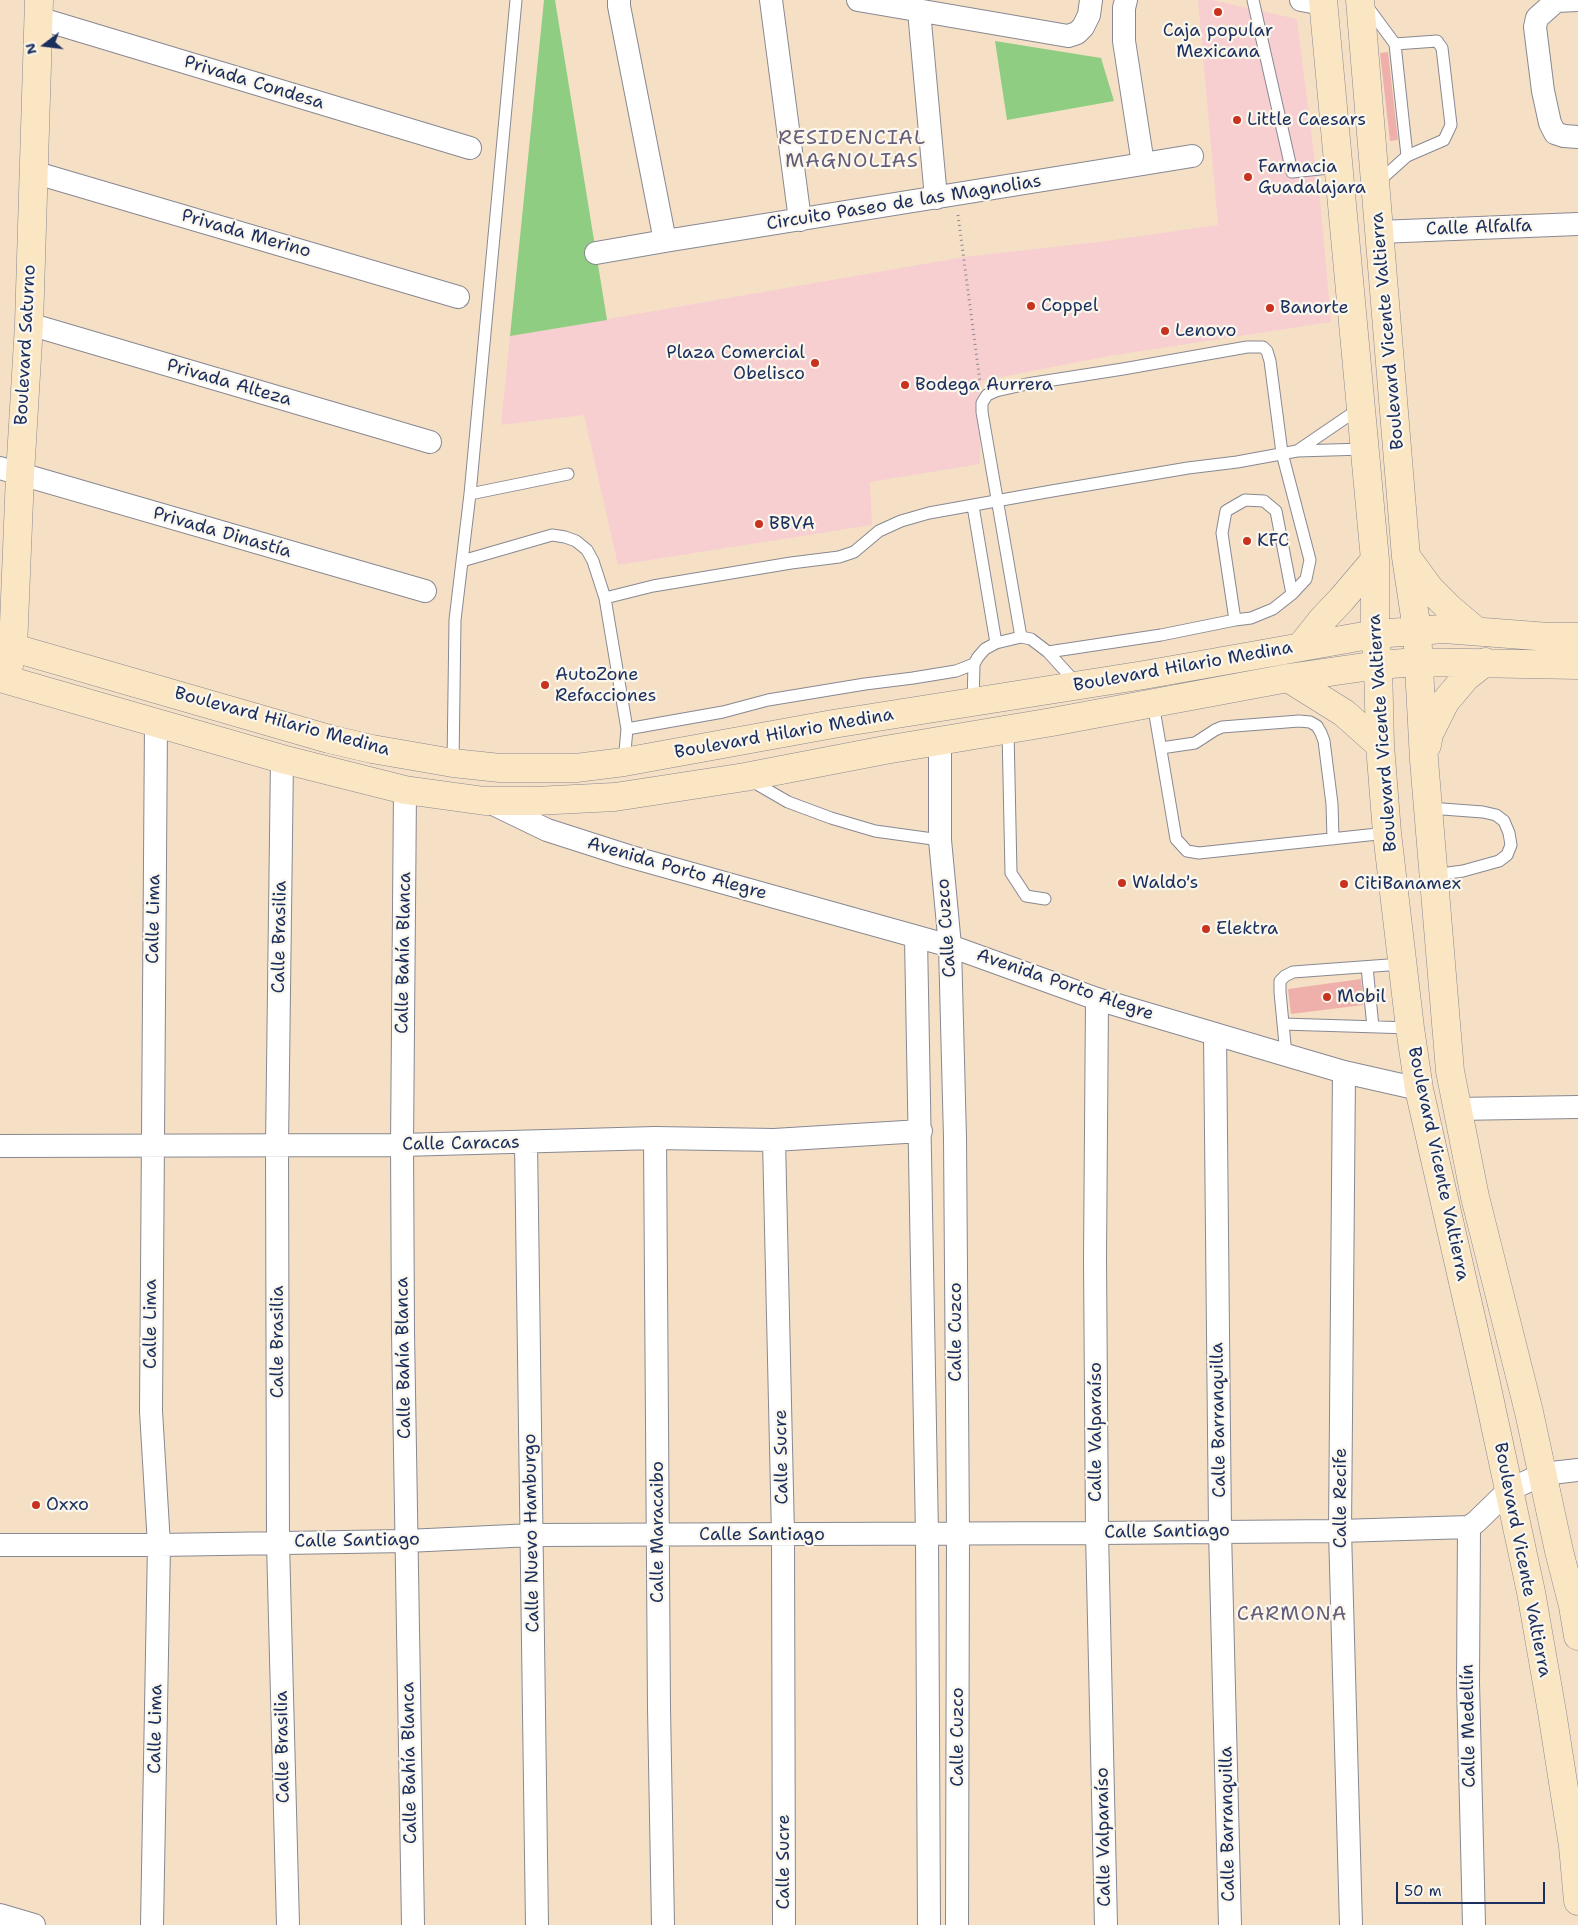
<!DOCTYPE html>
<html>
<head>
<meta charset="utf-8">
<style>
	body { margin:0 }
	#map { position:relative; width:1578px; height:1925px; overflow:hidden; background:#f5e0c5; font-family:"Shantell Sans",sans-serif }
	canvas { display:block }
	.north { position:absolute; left:20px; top:20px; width:50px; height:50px; -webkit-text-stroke:4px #fbf7ec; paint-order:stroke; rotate:255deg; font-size:14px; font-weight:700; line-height:20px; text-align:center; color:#1b2f5e }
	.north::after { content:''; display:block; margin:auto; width:18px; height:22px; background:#1b2f5e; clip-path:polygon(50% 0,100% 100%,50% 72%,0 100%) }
	.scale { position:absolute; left:1396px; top:1882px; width:149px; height:22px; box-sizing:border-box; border:2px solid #1b2f5e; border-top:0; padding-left:6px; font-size:15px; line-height:18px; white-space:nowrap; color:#1b2f5e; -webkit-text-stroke:4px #fbf7ec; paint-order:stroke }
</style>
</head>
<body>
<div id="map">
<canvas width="1578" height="1925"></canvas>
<div class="north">N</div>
<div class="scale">50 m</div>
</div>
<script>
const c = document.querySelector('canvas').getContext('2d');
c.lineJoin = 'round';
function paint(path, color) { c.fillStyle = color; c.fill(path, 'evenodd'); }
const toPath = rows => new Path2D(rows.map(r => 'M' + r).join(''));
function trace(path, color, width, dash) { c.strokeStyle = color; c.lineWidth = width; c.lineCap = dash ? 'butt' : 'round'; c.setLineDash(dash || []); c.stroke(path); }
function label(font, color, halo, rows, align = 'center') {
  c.font = font + ' "Shantell Sans",sans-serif'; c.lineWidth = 4.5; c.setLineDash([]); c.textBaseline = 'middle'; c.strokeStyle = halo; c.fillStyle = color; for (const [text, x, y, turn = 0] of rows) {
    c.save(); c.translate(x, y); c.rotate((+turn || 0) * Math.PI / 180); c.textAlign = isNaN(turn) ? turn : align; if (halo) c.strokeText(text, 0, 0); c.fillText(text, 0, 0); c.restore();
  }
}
const built = toPath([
	[1198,0,1212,0,1297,19,1321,210,1331,322,1109,356,981,381,980,464,870,482,872,525,618,565,584,415,501,425,510,336,964,257,1098,242,1218,225]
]);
const green = toPath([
	[544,0,555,0,607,320,510,336],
	[995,41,1101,58,1114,101,1007,120]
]);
const building = toPath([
	[1388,52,1398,140,1390,141,1380,53],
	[1361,979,1363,1005,1291,1014,1288,989]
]);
const path = toPath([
	[958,215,980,382]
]);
const lane = toPath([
	[1253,0,1292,172,1338,167],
	[1367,6,1395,44,1407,156,1377,183],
	[1395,44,1437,41,1442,48,1451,125,1444,140,1407,156],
	[1297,451,1360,408],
	[470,494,568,474],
	[973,506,996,643],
	[462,561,552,535,565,537,576,541,587,550,593,561,605,598],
	[1235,620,1222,533,1226,511,1245,500,1264,501,1276,511,1292,594],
	[1021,637,982,412,982,403,987,395,996,391,1027,384,1123,369,1247,347,1263,347,1267,351,1270,361,1282,453,1310,560,1306,579,1292,594,1273,609,1251,618,1235,620,1161,635,1048,652],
	[973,703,974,664,978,657,985,649,996,643,1021,637,1031,639,1048,652,1078,685],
	[1153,703,1176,839,1187,851,1199,853,1387,833],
	[627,729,723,712,768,700,865,684,913,678,956,671,974,664],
	[1008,730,1011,873,1026,896,1045,899],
	[1161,748,1195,743,1215,730,1222,727,1299,721,1310,722,1317,726,1321,733,1324,741,1332,804,1333,839],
	[624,762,627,729,605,598,653,586,791,563,839,557,854,552,879,531,901,521,929,513,1046,492,1188,468,1237,462,1297,451,1364,449],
	[453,763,455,620,470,494,516,0],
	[750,780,788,802,831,818,875,831,940,840],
	[1429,808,1483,812,1496,815,1504,821,1509,833,1511,845,1507,855,1499,861,1463,871,1433,875],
	[1367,967,1373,1027],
	[1283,1024,1410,1028],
	[1286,1055,1280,992,1280,981,1285,976,1293,972,1402,964]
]);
const street = toPath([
	[619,0,619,6,665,241,1143,164,1124,41,1124,8,1126,0],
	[771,0,800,220],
	[858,0,1068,36,1077,33,1083,27,1089,15,1091,0],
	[1301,0,1323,4],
	[1578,0,1556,1,1537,18,1535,27,1543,91,1550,123,1555,133,1564,136,1578,137],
	[919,11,936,198],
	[38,18,470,148],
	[1143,164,1192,156],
	[33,172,458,297],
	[1379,232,1578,224],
	[596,253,665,241],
	[29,324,430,442],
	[0,468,425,591],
	[940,740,940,840,950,946,955,1138,958,1533,957,1925],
	[282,759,277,1145,278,1543,288,1925],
	[405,790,402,1145,403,1332,413,1925],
	[487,801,547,830,628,856,950,946,1097,999,1286,1055,1344,1072,1419,1089],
	[916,938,927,1535,929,1925],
	[1097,999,1095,1259,1097,1533,1106,1925],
	[1215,1034,1220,1531,1230,1925],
	[1344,1072,1340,1531,1351,1925],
	[1456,1109,1578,1107],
	[655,1138,659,1708,663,1925],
	[774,1140,783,1535,784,1925],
	[526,1142,537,1925],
	[0,1146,402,1145,655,1138,774,1140,921,1131],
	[1469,1527,1468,1683,1474,1925],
	[0,1545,159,1545,407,1541,532,1535,1097,1533,1340,1531,1469,1527,1476,1522,1509,1490,1543,1474,1578,1470],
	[0,1915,34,1925],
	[152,1925,159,1545,151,1411,156,723]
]);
const secondary = toPath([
	[1323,0,1375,560,1375,634,1378,665,1380,745,1387,833,1410,1028,1419,1089,1486,1383,1531,1592,1552,1712,1573,1846,1578,1901],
	[1360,0,1406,557,1417,630,1424,760,1450,1071,1475,1197,1529,1412,1559,1551,1573,1606,1578,1636],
	[1408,559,1430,589,1449,608,1475,630],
	[0,644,329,739,372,749,453,763,500,768,576,768,624,762,833,724,1144,675,1375,634,1444,629,1549,637,1578,637],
	[1302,645,1322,620,1341,600,1375,560],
	[9,665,13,648,20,475,29,324,39,0],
	[0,678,282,759,405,790,485,801,535,801,615,797,745,777,885,750,1052,722,1288,678,1378,665,1417,662,1578,665],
	[1288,678,1344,713,1380,745],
	[1427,745,1429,734,1445,702,1466,677,1485,662]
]);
const markers = [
	[1218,12,5,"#c8321e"],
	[1237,120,5,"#c8321e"],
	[1248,177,5,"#c8321e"],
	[1031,306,5,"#c8321e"],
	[1270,308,5,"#c8321e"],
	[1165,331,5,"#c8321e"],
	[815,363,5,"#c8321e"],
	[905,385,5,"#c8321e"],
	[759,524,5,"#c8321e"],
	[1247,541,5,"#c8321e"],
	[545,685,5,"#c8321e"],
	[1122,883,5,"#c8321e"],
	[1344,884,5,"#c8321e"],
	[1206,929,5,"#c8321e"],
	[1327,997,5,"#c8321e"],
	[36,1505,5,"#c8321e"]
];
const poiNames = [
	["Caja popular",1218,31,"center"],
	["Mexicana",1218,52,"center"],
	["Little Caesars",1247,120],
	["Farmacia",1258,167],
	["Guadalajara",1258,188],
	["Coppel",1041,306],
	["Banorte",1280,308],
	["Lenovo",1175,331],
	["Plaza Comercial",805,353,"right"],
	["Obelisco",805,374,"right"],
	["Bodega Aurrera",915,385],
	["BBVA",769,524],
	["KFC",1257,541],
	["AutoZone",555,675],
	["Refacciones",555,696],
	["Waldo's",1132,883],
	["CitiBanamex",1354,884],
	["Elektra",1216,929],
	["Mobil",1337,997],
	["Oxxo",46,1505]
];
const streetNames = [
	["Privada Condesa",254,83,17],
	["Circuito Paseo de las Magnolias",904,203,-9],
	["Calle Alfalfa",1479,228,-2],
	["Privada Merino",246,234,16],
	["Boulevard Vicente Valtierra",1388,331,-95],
	["Boulevard Saturno",26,345,-87],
	["Privada Alteza",229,383,16],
	["Privada Dinastía",222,533,16],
	["Boulevard Hilario Medina",1183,667,-10],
	["Boulevard Hilario Medina",282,722,15],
	["Boulevard Vicente Valtierra",1383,733,-94],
	["Boulevard Hilario Medina",784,734,-10],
	["Avenida Porto Alegre",677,869,16],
	["Calle Lima",154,919,-89],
	["Calle Cuzco",947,928,-94],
	["Calle Brasilia",280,937,-89],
	["Calle Bahía Blanca",404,953,-89],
	["Avenida Porto Alegre",1065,985,19],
	["Calle Caracas",461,1144,-1],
	["Boulevard Vicente Valtierra",1438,1164,78],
	["Calle Lima",151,1324,-90],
	["Calle Cuzco",956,1332,-90],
	["Calle Brasilia",278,1342,-90],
	["Calle Bahía Blanca",404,1358,-91],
	["Calle Barranquilla",1219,1420,-91],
	["Calle Valparaíso",1096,1432,-90],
	["Calle Sucre",782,1457,-91],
	["Calle Recife",1341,1498,-90],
	["Calle Maracaibo",658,1532,-90],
	["Calle Santiago",1167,1532,-1],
	["Calle Nuevo Hamburgo",532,1533,-91],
	["Calle Santiago",762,1535],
	["Calle Santiago",357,1541,-1],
	["Boulevard Vicente Valtierra",1522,1560,79],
	["Calle Medellín",1469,1726,-91],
	["Calle Lima",156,1729,-89],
	["Calle Cuzco",958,1737,-90],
	["Calle Brasilia",283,1747,-91],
	["Calle Bahía Blanca",410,1763,-91],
	["Calle Barranquilla",1228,1824,-91],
	["Calle Valparaíso",1104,1837,-91],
	["Calle Sucre",784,1862,-90]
];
const quarterNames = [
	["RESIDENCIAL",852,139],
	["MAGNOLIAS",852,162],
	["CARMONA",1292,1615]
];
paint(built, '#f7cfd0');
paint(green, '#8fcd83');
paint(building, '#efb0ab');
trace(lane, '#888892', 13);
trace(street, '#888892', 24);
trace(secondary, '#888892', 29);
trace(path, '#888892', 3, [1, 4]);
trace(lane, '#fff', 11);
trace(street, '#fff', 22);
trace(secondary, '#fbe6c3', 28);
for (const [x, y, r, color] of markers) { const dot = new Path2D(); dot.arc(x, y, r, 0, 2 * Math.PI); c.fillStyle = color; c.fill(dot); trace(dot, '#fbf7ec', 2); }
label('18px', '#1b2f5e', '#fbf7ec', poiNames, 'left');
label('18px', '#1b2f5e', '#fbf7ec', streetNames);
c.letterSpacing = '1px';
label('20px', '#655c79', '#fbf7ec', quarterNames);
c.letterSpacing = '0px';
</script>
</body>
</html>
